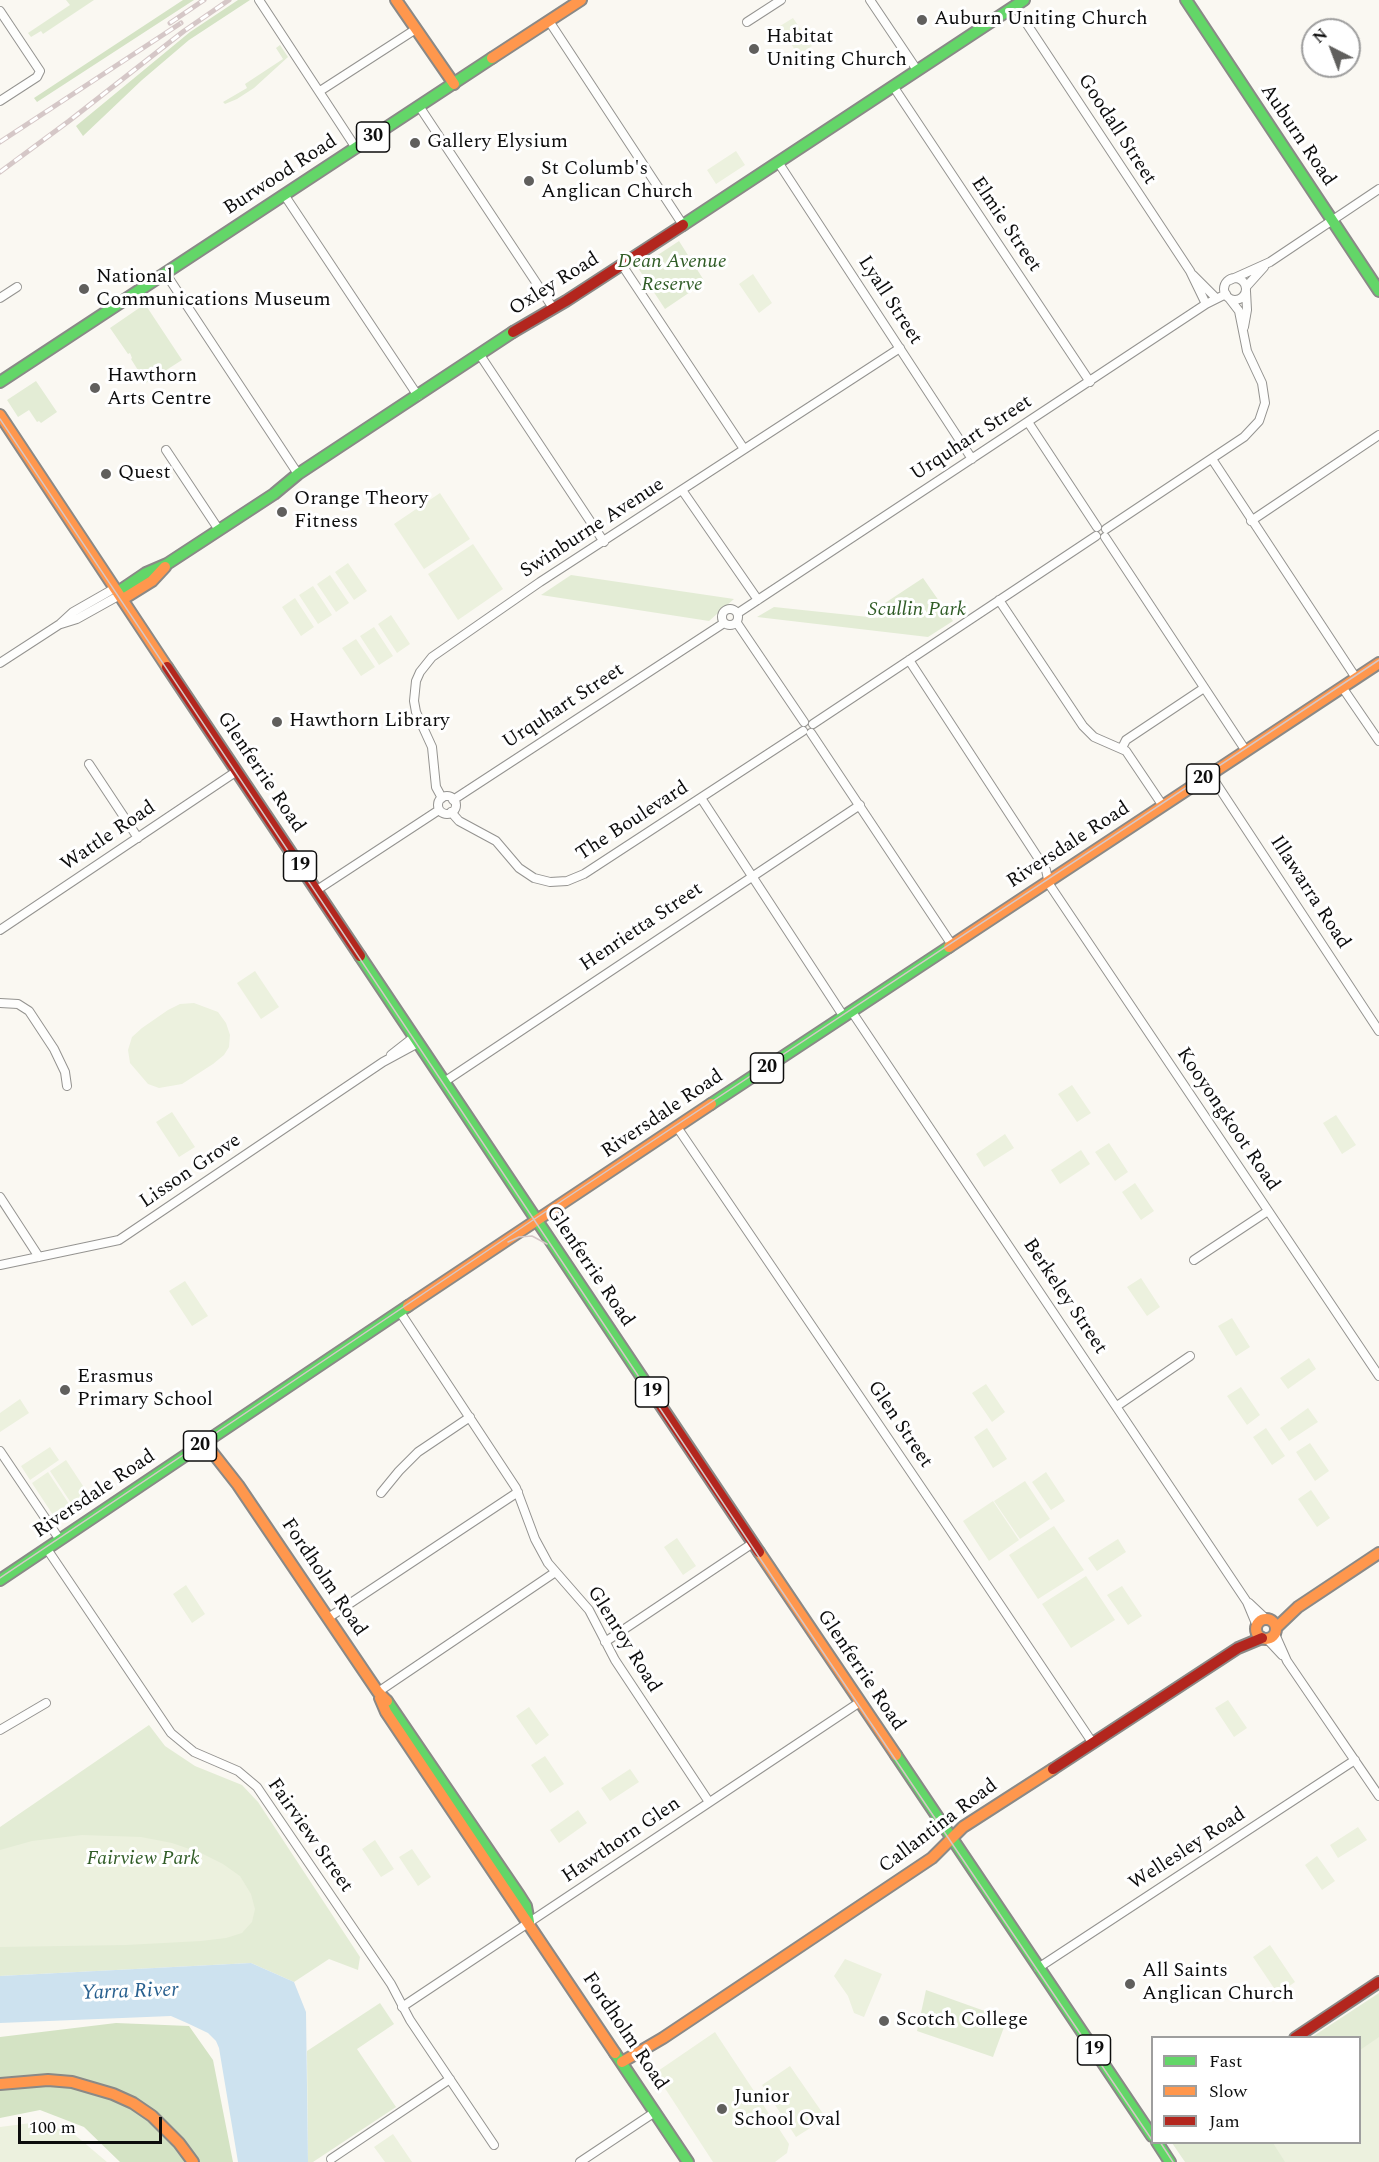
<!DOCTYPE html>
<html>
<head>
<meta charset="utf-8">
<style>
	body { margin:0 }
	#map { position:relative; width:1379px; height:2162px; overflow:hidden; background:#faf8f2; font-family:Spectral,serif }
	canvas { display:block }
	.legend { position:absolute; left:1151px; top:2036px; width:210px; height:108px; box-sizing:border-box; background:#fff; border:2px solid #9e9e9e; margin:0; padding:8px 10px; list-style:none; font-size:18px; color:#0d0d0d }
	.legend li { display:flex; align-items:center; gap:12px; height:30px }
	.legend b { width:30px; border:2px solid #9e9e9e }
	.north { position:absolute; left:1301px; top:18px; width:60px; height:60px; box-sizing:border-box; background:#fff; border:2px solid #9e9e9e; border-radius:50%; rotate:318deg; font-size:16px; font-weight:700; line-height:24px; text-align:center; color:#0d0d0d }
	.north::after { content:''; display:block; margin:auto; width:21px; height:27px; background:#605f5d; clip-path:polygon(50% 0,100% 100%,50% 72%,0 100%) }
	.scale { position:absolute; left:18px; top:2117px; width:144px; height:27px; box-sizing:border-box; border:3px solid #0d0d0d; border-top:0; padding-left:8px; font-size:18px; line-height:21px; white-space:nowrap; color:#0d0d0d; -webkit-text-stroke:4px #fff; paint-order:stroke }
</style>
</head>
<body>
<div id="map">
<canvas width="1379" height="2162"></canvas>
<ul class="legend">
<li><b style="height:8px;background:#63d668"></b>Fast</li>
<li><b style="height:8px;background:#ff974d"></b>Slow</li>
<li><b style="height:8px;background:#b3261e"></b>Jam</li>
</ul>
<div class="north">N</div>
<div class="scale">100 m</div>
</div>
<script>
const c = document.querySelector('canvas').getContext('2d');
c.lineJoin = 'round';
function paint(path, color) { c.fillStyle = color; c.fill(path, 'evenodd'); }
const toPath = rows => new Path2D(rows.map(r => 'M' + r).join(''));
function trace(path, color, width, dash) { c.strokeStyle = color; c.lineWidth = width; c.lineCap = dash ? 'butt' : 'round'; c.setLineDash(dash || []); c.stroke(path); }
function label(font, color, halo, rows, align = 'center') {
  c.font = font + ' Spectral,serif'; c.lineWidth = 6; c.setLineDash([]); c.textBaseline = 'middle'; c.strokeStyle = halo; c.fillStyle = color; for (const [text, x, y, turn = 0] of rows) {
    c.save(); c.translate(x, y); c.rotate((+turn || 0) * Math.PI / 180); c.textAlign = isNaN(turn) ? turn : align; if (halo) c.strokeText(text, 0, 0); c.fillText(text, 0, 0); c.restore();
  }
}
const green = toPath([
	[66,0,94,0,43,34,41,31,31,37,28,33,70,5],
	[280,45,288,57,254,88,237,99,225,104,223,102,247,88,245,84,283,59,276,48],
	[679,241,705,282,665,309,638,268],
	[145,304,182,360,146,383,131,359,132,358,130,353,128,354,110,328],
	[36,381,57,412,41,423,39,421,37,422,29,410,18,417,7,400],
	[571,575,734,599,709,621,541,595],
	[923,578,953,621,928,637,757,617,774,607,878,618,885,603],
	[149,1725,165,1746,195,1766,242,1785,258,1802,360,1957,358,1970,329,1959,294,1982,251,1963,0,1976,0,1827],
	[926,1990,1007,2019,993,2057,917,2031],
	[1379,1993,1379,2162,1185,2162,1172,2143,1360,2142,1360,2038,1312,2037],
	[380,2003,394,2024,357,2049,396,2107,313,2162,308,2162,307,2051]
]);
const forest = toPath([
	[183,0,194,0,37,102,34,98],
	[238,0,250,0,189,40,142,80,83,136,76,126,190,32],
	[116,2023,189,2026,213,2060,233,2162,120,2162,84,2127,40,2110,0,2118,0,2037]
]);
const pitch = toPath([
	[793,18,812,46,798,55,780,26],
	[736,151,745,165,716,184,707,170],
	[753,274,772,303,759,313,739,284],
	[440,493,470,539,424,569,394,524],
	[473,544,503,589,458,620,428,574],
	[348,563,367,591,354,600,335,572],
	[330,575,349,603,336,612,317,584],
	[313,586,332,615,318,624,299,595],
	[295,598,314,627,301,636,282,607],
	[391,615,410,644,397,653,378,624],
	[374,627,393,656,379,665,360,636],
	[356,639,375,667,361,676,342,648],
	[255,971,279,1007,261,1019,237,983],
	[194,1003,218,1012,226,1023,230,1035,229,1047,224,1055,213,1064,182,1084,159,1088,148,1084,130,1063,128,1050,132,1037,142,1028,168,1010,180,1004],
	[1072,1085,1091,1113,1077,1122,1058,1094],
	[172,1112,195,1147,179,1157,156,1122],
	[1336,1115,1356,1145,1342,1154,1323,1123],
	[1005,1134,1014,1148,984,1167,976,1154],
	[1109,1143,1128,1172,1115,1181,1095,1152],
	[1081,1150,1090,1164,1060,1184,1051,1170],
	[1135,1183,1154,1211,1141,1220,1122,1192],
	[1141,1278,1160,1307,1147,1316,1127,1287],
	[185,1281,208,1316,192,1326,169,1291],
	[1232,1318,1250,1347,1236,1356,1218,1326],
	[1309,1358,1316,1369,1288,1389,1280,1378],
	[986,1384,1005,1412,992,1422,972,1393],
	[1241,1387,1260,1415,1247,1425,1227,1396],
	[20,1399,29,1413,0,1432,0,1413],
	[1308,1408,1318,1422,1289,1441,1280,1428],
	[987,1428,1007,1459,993,1468,974,1437],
	[1266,1428,1285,1456,1272,1465,1253,1437],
	[1310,1443,1329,1471,1315,1481,1296,1452],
	[50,1447,59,1460,30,1480,21,1466],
	[66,1460,89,1495,73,1506,50,1471],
	[48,1472,71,1507,55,1518,32,1483],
	[1046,1472,1065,1501,1051,1510,1032,1482],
	[1025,1481,1050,1519,1020,1539,994,1501],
	[1311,1490,1330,1518,1317,1527,1298,1499],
	[993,1501,1019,1540,989,1561,963,1521],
	[1054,1526,1084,1570,1038,1599,1009,1555],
	[677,1538,696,1566,683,1575,664,1547],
	[1118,1539,1126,1552,1097,1571,1088,1558],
	[1086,1576,1115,1620,1071,1648,1042,1604],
	[186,1585,205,1614,192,1623,173,1594],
	[1122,1586,1142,1616,1128,1625,1107,1595],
	[1228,1700,1247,1728,1234,1737,1215,1708],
	[529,1707,549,1735,536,1745,516,1716],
	[545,1756,564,1784,550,1793,531,1765],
	[630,1769,639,1782,610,1801,601,1788],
	[578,1810,587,1823,559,1843,550,1830],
	[1358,1827,1367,1840,1338,1858,1330,1845],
	[82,1835,141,1837,172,1843,201,1853,223,1864,240,1876,251,1894,255,1909,252,1922,242,1933,226,1938,201,1941,126,1945,0,1947,0,1850,32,1841],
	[375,1840,394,1869,381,1877,362,1849],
	[412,1849,431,1877,418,1886,399,1857],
	[1317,1856,1335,1881,1322,1890,1305,1865],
	[1270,1945,1295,1982,1278,1994,1253,1957],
	[845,1959,882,1974,864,2017,854,2013,848,1996,834,1976],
	[715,2032,789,2144,787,2153,775,2162,713,2162,655,2073],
	[1379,2037,1379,2162,1285,2162,1273,2143,1360,2142,1360,2050],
	[790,2066,826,2118,796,2137,762,2085],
	[31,2123,60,2129,75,2135,107,2162,0,2162,0,2127],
	[393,2134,412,2162,385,2162,374,2147]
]);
const water = toPath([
	[251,1963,294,1982,306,2012,308,2162,238,2162,219,2048,216,2041,208,2033,187,2023,171,2016,0,2023,0,1976]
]);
const street = toPath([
	[259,0,356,148],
	[870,0,917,70],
	[1015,6,1190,271,1206,304],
	[0,11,40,71,37,77,0,101],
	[549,21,683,225],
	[747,22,781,0],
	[893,86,1090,382],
	[320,91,416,29],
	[419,106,553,308],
	[778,162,972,459],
	[285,196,418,396],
	[622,265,744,449],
	[166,274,298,474],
	[1193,275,1216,298],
	'1224 289a11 11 0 1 1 22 0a11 11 0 1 1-22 0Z',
	[1230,280,1270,262,1379,189],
	[1246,287,1264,267],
	[0,298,17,287],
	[1244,327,1247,310,1246,291],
	[480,355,604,542],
	[1028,422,1097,527],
	[166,450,219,530],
	[1212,459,1356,678],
	[682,490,758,600],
	[1251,521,1379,435],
	[1106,529,1244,437,1259,421,1265,403,1262,383,1247,351,1239,311,1229,298],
	[1105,537,1246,751],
	[999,600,1083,726,1094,737,1126,751,1163,806],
	'722 617a8 8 0 1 1 16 0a8 8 0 1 1-16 0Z',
	[738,613,1206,304,1226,294],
	[737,623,804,722],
	[61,624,77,619,120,595],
	[909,660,1046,870,1049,884,1379,1376],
	[0,663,60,624,73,612,115,588],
	[1342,687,1379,741],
	[813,724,1096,536],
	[811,733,952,945],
	[1122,748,1126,740,1204,688],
	[89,764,138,838],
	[1210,774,1379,1031],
	'438 805a9 9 0 1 1 18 0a9 9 0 1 1-18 0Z',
	[442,798,436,787,432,747,416,712,414,701,416,681,420,672,432,657,540,582,900,348],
	[701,798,844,1017],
	[453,800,724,623],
	[451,812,459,821,496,841,519,868,534,878,550,882,567,881,584,874,803,731],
	[317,890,439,810],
	[0,930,237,771],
	[0,1003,18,1004,29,1011,54,1049,65,1072,67,1086],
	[852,1012,1247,1602,1257,1626],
	[391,1055,414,1037],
	[444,1082,860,805],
	[677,1127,944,1521,1092,1742],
	[0,1197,39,1257],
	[1194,1260,1268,1211],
	[0,1265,119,1240,383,1062,418,1043],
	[400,1312,516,1488,535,1539,548,1563,589,1610,615,1660,709,1802],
	[1117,1406,1190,1356],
	[0,1451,60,1540],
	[381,1493,399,1471,418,1452,470,1417],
	[47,1549,171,1733,194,1752,238,1771,257,1787,391,1984,410,2020,494,2145],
	[1249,1603,1266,1619],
	[328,1618,518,1492],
	[1275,1634,1287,1661,1379,1796],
	[1267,1639,1282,1655],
	[605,1642,753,1543],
	[378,1692,554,1573],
	[0,1730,46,1703],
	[1038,1968,1355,1760],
	[402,2007,860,1702],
	[331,2159,450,2079],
	[580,2162,655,2112]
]);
const fast = toPath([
	[1186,0,1379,291],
	[683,225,1024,0],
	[0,382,492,58],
	[118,592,146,573,167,564,274,494,298,474,513,332],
	[360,956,649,1388],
	[711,1104,949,947],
	[0,1580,408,1306],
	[387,1701,519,1895,526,1906,529,1922],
	[896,1755,1152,2136],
	[615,2053,688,2162],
	[1157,2142,1170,2162]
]);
const slow = toPath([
	[396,0,454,84],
	[492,58,581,0],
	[0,415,167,667],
	[123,599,152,581,165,567],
	[949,947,1379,663],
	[408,1306,711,1104],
	[205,1443,238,1485,378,1692,387,1701],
	[759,1552,896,1755],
	'1256 1629a10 10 0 1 1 20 0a10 10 0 1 1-20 0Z',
	[1276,1628,1298,1607,1379,1553],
	[380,1698,386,1712,615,2053],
	[622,2062,663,2038,932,1858,963,1827,1053,1769],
	[0,2084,48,2080,72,2082,113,2094,133,2103,152,2116,179,2143,193,2162]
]);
const jam = toPath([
	[513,332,566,301,683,225],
	[167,667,360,956],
	[649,1388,759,1552],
	[1053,1769,1238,1648,1262,1638],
	[1295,2038,1379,1982]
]);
const tram = toPath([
	[0,419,779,1587,1152,2140],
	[508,1242,519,1237,532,1236,547,1244],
	[0,1578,533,1220,1379,660],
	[1160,2142,1173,2162]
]);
const rail = toPath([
	[170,23,204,0],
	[0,142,181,23],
	[0,172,69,121,184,31,229,0]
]);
const markers = [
	[922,20,6,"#605f5d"],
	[754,49,6,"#605f5d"],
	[415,143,6,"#605f5d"],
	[529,181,6,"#605f5d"],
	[84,289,6,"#605f5d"],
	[95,388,6,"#605f5d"],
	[106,474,6,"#605f5d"],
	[282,512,6,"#605f5d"],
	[277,722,6,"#605f5d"],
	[65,1390,6,"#605f5d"],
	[1130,1984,6,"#605f5d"],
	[884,2021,6,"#605f5d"],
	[722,2109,6,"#605f5d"]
];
const shields = [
	[373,137,33],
	[1203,779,33],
	[300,866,33],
	[767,1068,33],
	[652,1392,33],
	[200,1446,33],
	[1094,2050,33]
];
const shieldNames = [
	["30",373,137],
	["20",1203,779],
	["19",300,866],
	["20",767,1068],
	["19",652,1392],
	["20",200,1446],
	["19",1094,2050]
];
const poiNames = [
	["Auburn Uniting Church",934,20],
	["Habitat",766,38],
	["Uniting Church",766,61],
	["Gallery Elysium",427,143],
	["St Columb's",541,170],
	["Anglican Church",541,193],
	["National",96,278],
	["Communications Museum",96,301],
	["Hawthorn",107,377],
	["Arts Centre",107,400],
	["Quest",118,474],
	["Orange Theory",294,500],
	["Fitness",294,523],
	["Hawthorn Library",289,722],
	["Erasmus",77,1378],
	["Primary School",77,1401],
	["All Saints",1142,1972],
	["Anglican Church",1142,1995],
	["Scotch College",896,2021],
	["Junior",734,2098],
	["School Oval",734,2121]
];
const streetNames = [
	["Goodall Street",1116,130,57],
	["Auburn Road",1297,136,56],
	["Burwood Road",281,176,-33],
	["Elmie Street",1005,225,56],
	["Oxley Road",555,285,-32],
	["Lyall Street",889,301,57],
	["Urquhart Street",972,439,-33],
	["Swinburne Avenue",593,529,-33],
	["Urquhart Street",564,707,-33],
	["Glenferrie Road",260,773,56],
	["The Boulevard",633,822,-33],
	["Wattle Road",109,837,-34],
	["Riversdale Road",1069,846,-33],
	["Illawarra Road",1309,893,57],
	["Henrietta Street",642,928,-34],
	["Riversdale Road",663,1115,-34],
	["Kooyongkoot Road",1227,1120,56],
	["Lisson Grove",191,1172,-34],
	["Glenferrie Road",589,1267,56],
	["Berkeley Street",1064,1297,56],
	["Glen Street",899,1425,56],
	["Riversdale Road",95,1495,-34],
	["Fordholm Road",323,1578,56],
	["Glenroy Road",623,1640,58],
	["Glenferrie Road",860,1671,56],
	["Callantina Road",939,1827,-37],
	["Fairview Street",309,1836,55],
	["Hawthorn Glen",622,1841,-34],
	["Wellesley Road",1188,1850,-33],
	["Fordholm Road",624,2032,56]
];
const parkNames = [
	["Dean Avenue",672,263],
	["Reserve",672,286],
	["Scullin Park",917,611],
	["Fairview Park",143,1860]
];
const waterNames = [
	["Yarra River",130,1993,-2]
];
paint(green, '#e3ecd5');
paint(forest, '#d4e3c4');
paint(pitch, '#ecf1de');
paint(water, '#cde2ef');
trace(street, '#949390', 10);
trace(fast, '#8a8987', 14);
trace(slow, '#8a8987', 14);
trace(jam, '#8a8987', 14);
trace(street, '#fefefd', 8);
trace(fast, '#63d668', 10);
trace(slow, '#ff974d', 10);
trace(jam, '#b3261e', 10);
trace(tram, '#d5c7c7', 1.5);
trace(rail, '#d5c7c7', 5);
trace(rail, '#fff', 3, [9]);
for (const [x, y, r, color] of markers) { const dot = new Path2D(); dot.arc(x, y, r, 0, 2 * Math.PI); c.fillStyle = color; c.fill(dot); trace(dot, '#fff', 2); }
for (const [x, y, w] of shields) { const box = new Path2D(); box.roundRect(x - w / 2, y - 15, w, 30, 4.5); c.fillStyle = '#fff'; c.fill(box); trace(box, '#0d0d0d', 1.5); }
label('bold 18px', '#0d0d0d', null, shieldNames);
label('20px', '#0d0d0d', '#fff', poiNames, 'left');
label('20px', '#0d0d0d', '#fff', streetNames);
label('italic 20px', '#305c26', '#fff', parkNames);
label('italic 21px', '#275f8e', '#fff', waterNames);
</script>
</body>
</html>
